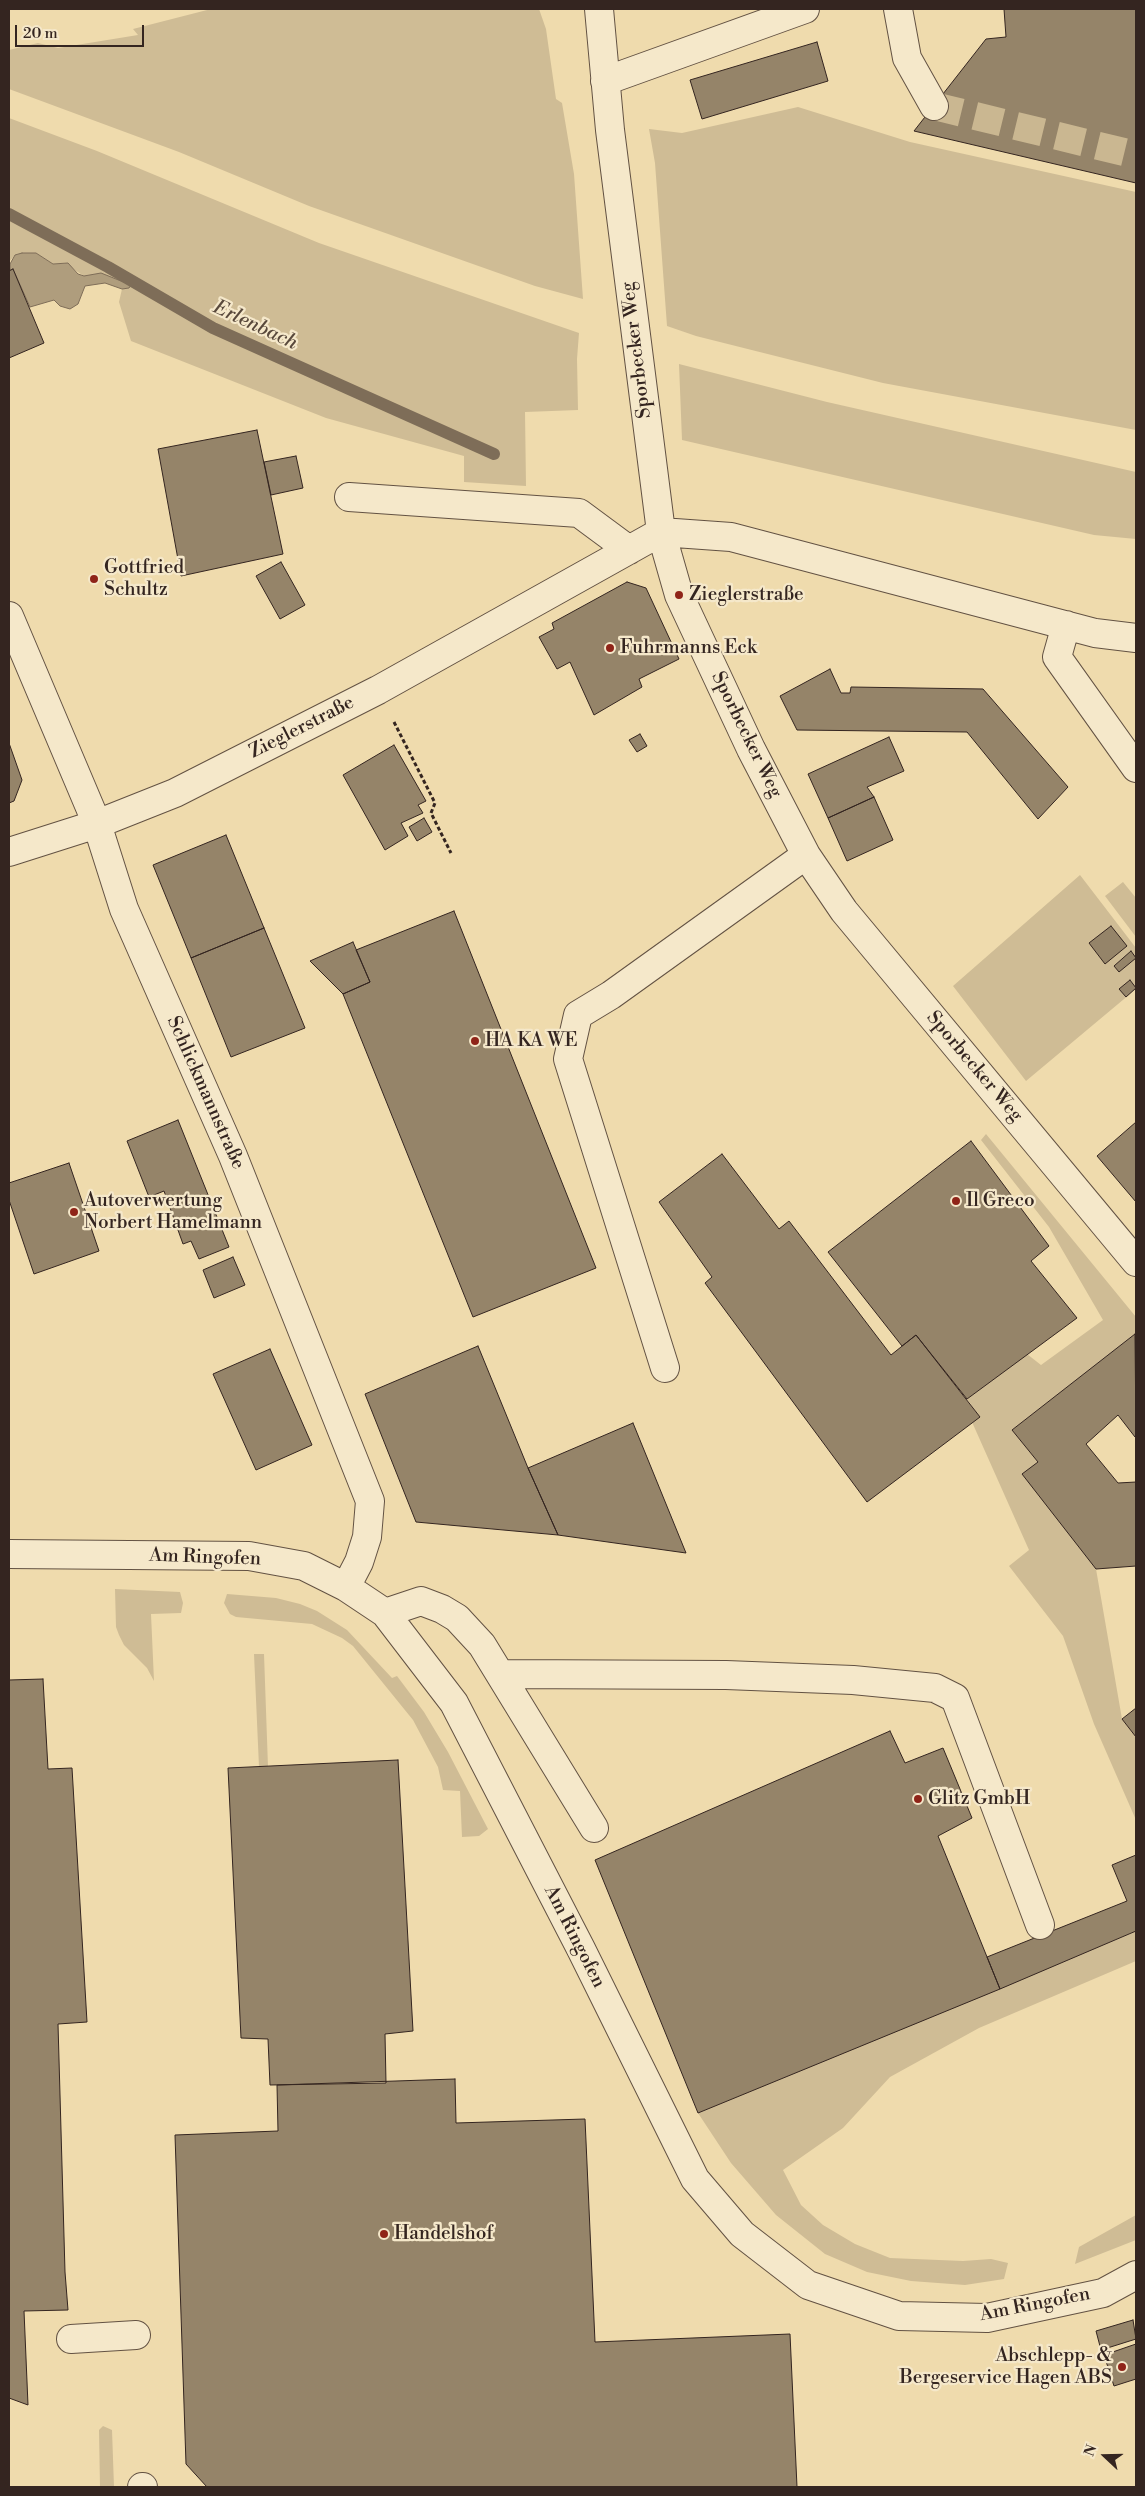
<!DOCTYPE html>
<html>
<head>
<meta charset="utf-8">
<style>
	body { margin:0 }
	#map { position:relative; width:1145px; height:2496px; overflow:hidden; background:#efdbad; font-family:"Libre Bodoni",serif }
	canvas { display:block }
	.frame { position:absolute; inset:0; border:10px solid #342520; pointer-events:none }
	.north { position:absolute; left:1080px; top:2431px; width:50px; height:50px; -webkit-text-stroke:4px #f5e8ca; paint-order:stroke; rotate:291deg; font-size:14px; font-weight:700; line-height:20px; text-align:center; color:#342520 }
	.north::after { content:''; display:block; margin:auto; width:18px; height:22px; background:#342520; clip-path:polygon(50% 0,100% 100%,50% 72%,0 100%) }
	.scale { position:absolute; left:15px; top:25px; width:129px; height:22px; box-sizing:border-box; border:2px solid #342520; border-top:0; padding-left:6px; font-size:15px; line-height:18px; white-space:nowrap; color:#342520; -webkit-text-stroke:4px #f5e8ca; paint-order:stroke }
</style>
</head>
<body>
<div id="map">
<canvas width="1145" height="2496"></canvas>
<div class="frame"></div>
<div class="north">N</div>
<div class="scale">20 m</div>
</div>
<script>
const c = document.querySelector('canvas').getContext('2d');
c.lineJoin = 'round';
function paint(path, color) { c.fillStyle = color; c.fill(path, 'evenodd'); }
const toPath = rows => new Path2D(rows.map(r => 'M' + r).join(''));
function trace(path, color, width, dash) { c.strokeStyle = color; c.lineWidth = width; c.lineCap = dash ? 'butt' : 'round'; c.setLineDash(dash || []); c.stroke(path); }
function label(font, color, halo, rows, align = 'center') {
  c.font = font + ' "Libre Bodoni",serif'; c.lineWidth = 4.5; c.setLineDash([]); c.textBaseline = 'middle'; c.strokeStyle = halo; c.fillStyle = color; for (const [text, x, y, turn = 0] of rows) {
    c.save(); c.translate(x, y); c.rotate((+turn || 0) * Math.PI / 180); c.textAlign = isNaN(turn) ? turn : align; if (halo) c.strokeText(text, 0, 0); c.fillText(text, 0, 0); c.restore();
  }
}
const green = toPath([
	[211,9,539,9,546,29,556,99,562,103,574,174,583,299,535,286,309,206,179,152,9,89,9,50,38,43,58,48,138,35,133,29],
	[798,107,910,142,1136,192,1136,430,883,383,696,336,667,326,655,163,649,129,682,133],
	[9,118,97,151,319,243,579,333,577,359,578,410,525,412,526,486,464,482,464,456,326,418,131,341,119,302,122,289,128,288,84,276,64,263,53,264,36,253,15,255,9,262],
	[679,364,827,402,1136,472,1136,539,1094,535,682,440],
	[1080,875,1136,948,1136,989,1026,1081,953,986],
	[1123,882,1136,898,1136,937,1105,896],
	[986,1134,1136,1317,1136,1334,1012,1430,1038,1462,1096,1569,1122,1719,1136,1737,1136,1820,1094,1724,1063,1636,1009,1566,1029,1550,972,1422,979,1416,967,1399,1027,1354,1041,1365,1103,1320,1049,1227,981,1140],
	[115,1589,180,1592,183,1603,181,1613,151,1614,154,1681,147,1668,124,1645,119,1635,116,1627],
	[227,1594,276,1598,300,1604,317,1611,347,1630,392,1678,397,1676,424,1712,448,1752,488,1829,479,1836,462,1837,460,1791,443,1790,438,1767,413,1720,353,1646,342,1638,312,1624,236,1617,230,1614,224,1603],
	[254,1654,264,1654,268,1767,259,1767],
	[1136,1931,1136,1961,979,2028,890,2077,843,2128,783,2170,801,2205,823,2225,855,2244,890,2258,963,2261,991,2259,1008,2263,1004,2279,965,2285,911,2281,867,2272,825,2254,776,2215,731,2163,698,2113],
	[1136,2215,1136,2240,1075,2264,1079,2247],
	[103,2426,112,2430,114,2487,100,2487,99,2430]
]);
const water = toPath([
	[22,253,36,253,53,264,68,263,78,274,84,276,101,273,131,285,129,288,122,289,105,283,85,286,78,304,70,309,60,306,54,300,30,307,13,269,10,270,10,264,15,255,22,253]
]);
const stream = toPath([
	[9,214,108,267,213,328,494,454]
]);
const building = toPath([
	[1004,9,1136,9,1136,183,914,131,986,39,1006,37,1004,9],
	[817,42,828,81,702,119,690,80,817,42],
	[13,269,44,343,9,358,9,271,13,269],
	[257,430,283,554,181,576,158,449,257,430],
	[296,456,303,488,271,495,264,462,296,456],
	[281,562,305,605,280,619,256,576,281,562],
	[627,582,646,588,679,659,639,679,642,687,594,715,570,662,557,669,539,637,554,629,552,623,627,582],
	[830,669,841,693,850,693,851,687,983,689,1068,787,1038,819,967,732,797,730,780,696,830,669],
	[640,734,647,746,637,752,629,740,640,734],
	[889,737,904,771,867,787,874,797,828,818,808,774,889,737],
	[9,743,22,780,14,801,9,803,9,743],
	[394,745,426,801,418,805,423,813,401,823,408,836,385,850,343,775,394,745],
	[874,797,893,840,847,861,828,818,874,797],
	[424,818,432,832,417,841,409,827,424,818],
	[226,835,264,928,191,958,153,865,226,835],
	[454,911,596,1268,473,1317,343,994,370,982,356,950,454,911],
	[1111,926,1127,946,1105,964,1089,943,1111,926],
	[264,928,305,1028,231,1057,191,958,264,928],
	[353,942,370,982,343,994,310,961,353,942],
	[1131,951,1136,958,1119,972,1114,966,1131,951],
	[1130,980,1136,988,1126,997,1119,989,1130,980],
	[178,1120,229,1247,199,1259,191,1241,183,1244,164,1191,149,1197,127,1141,178,1120],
	[1136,1122,1136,1202,1097,1156,1136,1122],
	[971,1141,1049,1246,1031,1261,1077,1318,967,1399,916,1335,902,1346,828,1252,971,1141],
	[722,1154,779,1229,789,1221,891,1355,916,1335,980,1417,867,1502,705,1283,712,1277,659,1202,722,1154],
	[69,1163,99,1251,34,1274,9,1200,9,1183,69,1163],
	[233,1257,245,1285,214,1298,203,1270,233,1257],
	[1135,1334,1136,1435,1135,1437,1118,1415,1086,1444,1118,1483,1136,1482,1136,1566,1096,1569,1022,1474,1038,1462,1012,1430,1135,1334],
	[478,1346,528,1468,558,1535,416,1522,365,1394,478,1346],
	[270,1349,312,1445,256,1470,213,1374,270,1349],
	[633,1423,686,1553,558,1535,528,1468,633,1423],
	[43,1679,48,1769,72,1768,87,2022,58,2024,65,2272,68,2310,24,2311,28,2405,9,2398,9,1680,43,1679],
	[1136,1708,1136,1737,1122,1719,1136,1708],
	[890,1731,905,1763,943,1748,972,1818,938,1836,1000,1989,698,2113,595,1860,890,1731],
	[398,1760,413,2031,385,2034,386,2083,270,2085,268,2039,241,2038,228,1768,398,1760],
	[1136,1855,1136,1931,1000,1989,987,1957,1127,1901,1112,1865,1136,1855],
	[455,2079,456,2123,585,2119,595,2342,790,2334,797,2487,207,2487,186,2464,175,2135,278,2131,277,2085,455,2079],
	[1133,2320,1136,2339,1101,2350,1096,2331,1133,2320],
	[1136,2344,1136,2379,1114,2386,1104,2355,1136,2344]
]);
const minorTunnel = toPath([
	[934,106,1136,155]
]);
const path = toPath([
	[394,722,435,803,431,813,451,853]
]);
const minor = toPath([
	[599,9,610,130,661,532,679,595,751,749,792,828,806,855,844,911,1136,1262],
	[898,9,907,58,934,106],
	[605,81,805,9],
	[349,497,579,513,629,550],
	[661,532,731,537,1095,633,1136,638],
	[9,616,97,824,124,909,233,1156,370,1501,367,1537,359,1562,346,1587],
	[1066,625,1057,657,1136,768],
	[9,852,97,824,175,793,378,690,661,532],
	[665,1368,568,1059,578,1015,611,995,806,855],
	[9,1554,249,1556,304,1566,346,1587,385,1613,454,1703,581,1949,695,2179,742,2234,808,2285,899,2316,987,2318,1103,2293,1136,2275],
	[385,1613,421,1601,442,1609,457,1618,482,1645,594,1828],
	[500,1674,726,1675,853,1680,935,1688,955,1698,1040,1925],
	[71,2339,136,2335],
	[142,2487,143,2487]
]);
const markers = [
	[94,579,5,"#8f2418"],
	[679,595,5,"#8f2418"],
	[610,648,5,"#8f2418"],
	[475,1041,5,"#8f2418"],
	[956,1201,5,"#8f2418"],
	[74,1212,5,"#8f2418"],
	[918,1799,5,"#8f2418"],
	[384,2234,5,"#8f2418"],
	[1122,2367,5,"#8f2418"]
];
const streetNames = [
	["Sporbecker Weg",637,350,-97],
	["Zieglerstraße",302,728,-27],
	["Sporbecker Weg",746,735,64],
	["Sporbecker Weg",974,1067,50],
	["Schlickmannstraße",205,1093,66],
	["Am Ringofen",205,1558,2],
	["Am Ringofen",574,1937,63],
	["Am Ringofen",1035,2305,-11]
];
const poiNames = [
	["Gottfried",104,568],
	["Schultz",104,590],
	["Zieglerstraße",689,595],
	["Fuhrmanns Eck",620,648],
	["HA KA WE",485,1041],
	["Autoverwertung",84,1201],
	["Norbert Hamelmann",84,1223],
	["Il Greco",966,1201],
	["Glitz GmbH",928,1799],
	["Handelshof",394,2234],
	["Abschlepp- &",1112,2356,"right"],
	["Bergeservice Hagen ABS",1112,2378,"right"]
];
const waterNames = [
	["Erlenbach",255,326,25]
];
paint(green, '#cfbc95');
paint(water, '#af9d7d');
trace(water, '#7e6d58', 1);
trace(stream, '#7e6d58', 12);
paint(building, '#958469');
trace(building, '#342520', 1);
trace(minorTunnel, '#cab791', 28, [28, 14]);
trace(minor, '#635243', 30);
trace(path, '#342520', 3, [4, 2.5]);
trace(minor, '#f5e8ca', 28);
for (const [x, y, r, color] of markers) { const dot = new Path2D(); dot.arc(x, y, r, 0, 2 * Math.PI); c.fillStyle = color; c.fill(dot); trace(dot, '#f5e8ca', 2); }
label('19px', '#342520', '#f5e8ca', streetNames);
label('19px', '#342520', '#f5e8ca', poiNames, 'left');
label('italic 20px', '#59493c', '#f5e8ca', waterNames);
</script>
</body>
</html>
